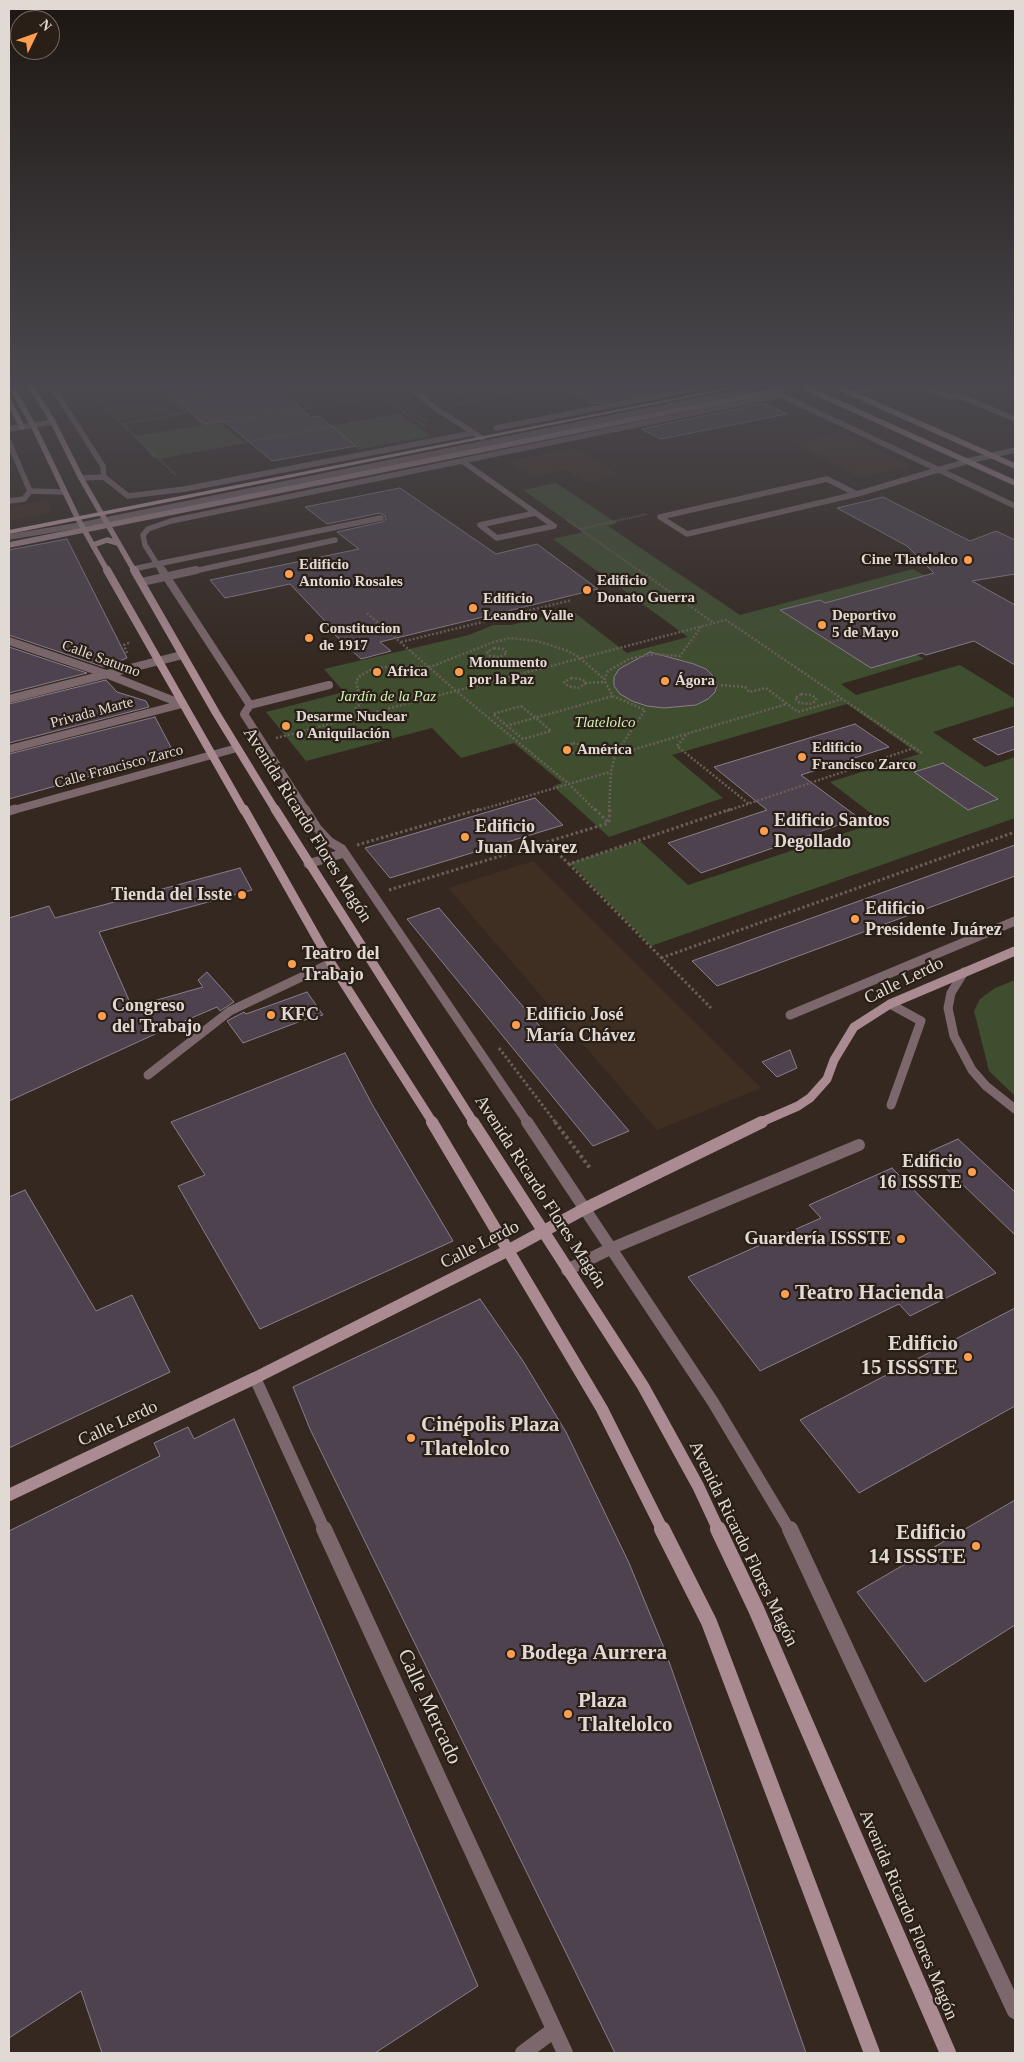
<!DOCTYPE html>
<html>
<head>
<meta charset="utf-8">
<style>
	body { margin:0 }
	#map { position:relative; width:1024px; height:2062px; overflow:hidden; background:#342820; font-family:Georgia,serif }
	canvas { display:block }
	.frame { position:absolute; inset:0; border:10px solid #e1d9d4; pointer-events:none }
	.north { position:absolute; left:10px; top:10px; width:50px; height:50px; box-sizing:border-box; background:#291f17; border:1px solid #736963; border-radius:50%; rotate:48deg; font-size:14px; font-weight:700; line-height:20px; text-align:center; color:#e1d9d4 }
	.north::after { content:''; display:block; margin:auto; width:18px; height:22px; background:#fb9e50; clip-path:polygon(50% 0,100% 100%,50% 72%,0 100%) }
</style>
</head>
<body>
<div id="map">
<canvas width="1024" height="2062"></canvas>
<div class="frame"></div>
<div class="north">N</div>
</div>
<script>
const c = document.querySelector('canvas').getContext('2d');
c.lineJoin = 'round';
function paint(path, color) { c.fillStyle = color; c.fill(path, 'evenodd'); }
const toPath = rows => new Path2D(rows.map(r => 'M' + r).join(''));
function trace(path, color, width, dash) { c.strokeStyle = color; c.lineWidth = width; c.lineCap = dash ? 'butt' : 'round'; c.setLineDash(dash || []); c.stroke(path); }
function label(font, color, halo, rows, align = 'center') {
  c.font = font + ' Georgia,serif'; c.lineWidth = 4.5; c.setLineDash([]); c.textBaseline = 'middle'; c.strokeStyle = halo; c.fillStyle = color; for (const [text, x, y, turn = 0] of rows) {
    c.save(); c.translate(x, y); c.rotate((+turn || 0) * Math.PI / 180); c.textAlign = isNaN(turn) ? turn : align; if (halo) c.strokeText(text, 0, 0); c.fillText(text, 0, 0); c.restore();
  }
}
const built = toPath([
	[97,388,144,388,172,411,120,420,89,389],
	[312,388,364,388,374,395,330,402],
	[442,388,515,388,521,391,465,401],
	[843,432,911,467,860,477,794,442],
	[574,448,620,475,586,482,565,470,533,477,508,462],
	[47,500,52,512,9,521,9,508],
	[533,861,761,1088,657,1130,448,888]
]);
const green = toPath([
	[399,414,431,436,359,450,328,427],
	[221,423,243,442,153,458,136,437],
	[556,483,617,523,608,526,740,615,913,569,977,604,879,632,924,659,841,684,856,695,960,665,1015,699,1015,706,933,732,985,767,1015,757,1015,818,651,946,570,863,640,841,688,885,881,821,830,782,919,754,847,704,672,755,723,798,609,837,553,786,562,783,514,743,461,758,432,728,306,761,266,712,344,692,324,669,469,635,493,625,511,625,571,610,627,653,688,637,553,539,583,532,523,490],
	[1015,980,1015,1096,989,1071,974,1011,980,999,995,988]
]);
const building = toPath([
	[163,388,276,388,311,417,319,416,356,446,272,461,224,421,203,424,163,388],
	[603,388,676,388,594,404,573,393,603,388],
	[764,403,787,414,661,439,641,429,764,403],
	[400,488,496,554,537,544,598,589,380,642,391,651,361,659,321,622,325,621,290,584,225,598,210,580,359,549,337,532,382,522,386,519,384,515,380,513,327,524,305,507,400,488],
	[883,497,970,541,996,531,1015,540,1015,574,972,581,1015,605,1015,665,974,641,926,655,922,653,871,668,780,610,820,600,825,603,934,573,907,546,837,508,883,497],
	[67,539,127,658,104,667,9,635,9,550,67,539],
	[9,647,87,673,9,693,9,647],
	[650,652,694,664,706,669,714,677,717,685,715,692,708,699,696,705,664,708,647,706,632,701,620,694,614,686,614,677,619,669,650,652],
	[106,680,117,692,146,701,149,707,9,743,9,704,106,680],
	[155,717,174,753,9,799,9,754,155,717],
	[855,724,889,747,801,775,859,818,701,873,668,843,767,810,714,767,855,724],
	[1015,726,1015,749,998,755,973,739,1015,726],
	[943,763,998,799,968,810,914,772,943,763],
	[535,798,563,825,390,878,365,848,535,798],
	[1015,845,1015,876,717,986,692,961,1015,845],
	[240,868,252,890,99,932,132,1007,203,987,198,980,207,972,234,1002,220,1011,217,1007,175,1025,9,1101,9,918,49,906,55,918,240,868],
	[439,908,629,1131,593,1146,407,919,439,908],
	[307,992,323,1015,301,1021,243,1043,227,1021,244,1012,246,1014,307,992],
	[790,1050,797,1068,777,1077,762,1062,790,1050],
	[345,1053,373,1106,453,1241,260,1329,178,1186,205,1175,171,1122,345,1053],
	[958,1139,1015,1192,1015,1235,929,1152,958,1139],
	[892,1168,996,1273,910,1316,899,1304,760,1371,688,1277,821,1218,809,1205,892,1168],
	[25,1190,96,1311,132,1295,170,1372,9,1448,9,1197,25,1190],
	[480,1299,523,1361,566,1432,629,1563,666,1653,806,2053,615,2053,310,1429,293,1387,480,1299],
	[1015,1308,1015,1406,859,1493,800,1420,1015,1308],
	[234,1419,478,1986,375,2053,102,2053,81,1991,9,2038,9,1531,160,1456,154,1443,188,1427,194,1439,234,1419],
	[1015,1500,1015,1625,925,1682,857,1592,1015,1500]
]);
const pathFar3 = toPath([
	[84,388,176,475],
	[283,388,310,408],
	[370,388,427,428],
	[388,388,385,388,405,408,427,422],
	[176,402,265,388],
	[456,404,538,388],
	[123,424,186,413,158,388],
	[136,437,382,396],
	[158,458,406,413],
	[567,520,641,572],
	[580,529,647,514]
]);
const pathFar2 = toPath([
	[639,570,714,623],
	[367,613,456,691,569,784,596,811],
	[401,642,572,600],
	[494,648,503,649,507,653,500,657,490,656,487,652,494,648],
	[127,653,124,645,131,642],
	[571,678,581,679,585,681,585,684,578,688,568,686,564,682,571,678],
	[585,683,604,682],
	[721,685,745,687,749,692,766,688,798,712,842,699],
	[801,694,811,695,816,698,816,701,810,704,800,703,795,698,801,694],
	[521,706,536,718,551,731,523,739,493,714,521,706],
	[354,717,356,708,361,703,356,681,360,676,372,669,385,667,430,667,494,642,510,638,537,641,568,651,579,657,604,679],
	[506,726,613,696],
	[686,735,677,746,749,804],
	[276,738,726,620,922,753],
	[573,743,585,745,587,750,580,754,569,752,566,747,573,743],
	[587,750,615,755,787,704],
	[476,811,610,772],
	[609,811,611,772,615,755,645,710,613,696,604,680,608,671,629,659,638,657,655,654,680,656,701,627],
	[727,811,914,748]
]);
const pathFar1 = toPath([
	[595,809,609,823],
	[609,822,610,809],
	[546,842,569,864,731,809],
	[357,845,480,809],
	[569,864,711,1008],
	[389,890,609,823],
	[661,958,1015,832],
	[499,1048,556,1123]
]);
const path = toPath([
	[555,1122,590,1168]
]);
const laneFar4 = toPath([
	[53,388,103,466,104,477,128,496,185,489,473,433],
	[411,388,435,408,482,438],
	[927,388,949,397,957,395,1015,419],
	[851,392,876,388],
	[496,428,699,388],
	[9,442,30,491,64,492],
	[462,461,554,526],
	[81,478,104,477],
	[9,501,24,499,30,491],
	[535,513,480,525,497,538,554,526],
	[660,517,687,534,857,494,968,461],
	[660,517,827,479,857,494],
	[9,537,81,525,758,388],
	[162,572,145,545,143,535,148,529,171,521,781,395,1015,506],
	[190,572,335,540]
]);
const laneFar3 = toPath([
	[162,570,250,705],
	[142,582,196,570],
	[306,811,244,714,250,705,329,685]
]);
const laneFar2 = toPath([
	[305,809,317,828,330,842,342,849,528,1123],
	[308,864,344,853],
	[964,972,951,993,948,1008,954,1036,972,1070,986,1086,1015,1109],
	[890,1004,921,1021,891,1105],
	[790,1015,1015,921],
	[148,1075,230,1011,331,963]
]);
const laneFar1 = toPath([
	[527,1122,713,1402,790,1531],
	[567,1270,610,1249,859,1145]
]);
const lane = toPath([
	[790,1529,1015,2011],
	[523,2053,554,2030]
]);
const streetFar4 = toPath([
	[9,429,53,422],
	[968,461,1015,450],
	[133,569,381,518]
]);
const streetFar3 = toPath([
	[9,641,106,674,182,704],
	[9,699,182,655],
	[9,749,182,704],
	[10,811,237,748]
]);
const streetFar2 = toPath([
	[9,811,15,809]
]);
const streetFar1 = toPath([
	[255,1378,325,1531]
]);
const street = toPath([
	[324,1529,565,2053]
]);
const secondaryFar4 = toPath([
	[12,388,33,425,78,519,108,572],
	[32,388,53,422,81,478,135,572],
	[806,388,1015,483],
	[840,388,1015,466],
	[9,401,22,427],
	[9,545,788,388],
	[93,545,107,540,118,543]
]);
const secondaryFar3 = toPath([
	[107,570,244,811],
	[134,570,216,713,276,811]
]);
const secondaryFar2 = toPath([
	[244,809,331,963,433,1123],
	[275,809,474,1123],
	[759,1123,798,1106,810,1098,827,1079,834,1060,854,1027,890,1004,1015,951]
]);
const secondaryFar1 = toPath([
	[432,1122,602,1409,663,1531],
	[473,1122,643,1386,698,1486,719,1531],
	[9,1495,255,1378,509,1250,586,1208,762,1122]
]);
const secondary = toPath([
	[662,1529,709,1622,872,2053],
	[718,1529,756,1609,948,2053]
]);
const primary = toPath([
	[726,388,736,388,9,534,9,530,726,388]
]);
const markers = [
	[968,560,5,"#fb9e50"],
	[289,574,5,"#fb9e50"],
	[587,590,5,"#fb9e50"],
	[473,608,5,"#fb9e50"],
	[822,625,5,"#fb9e50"],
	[309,638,5,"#fb9e50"],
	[377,672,5,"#fb9e50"],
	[459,672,5,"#fb9e50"],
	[665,681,5,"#fb9e50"],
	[286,726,5,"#fb9e50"],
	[567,750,5,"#fb9e50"],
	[802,757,5,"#fb9e50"],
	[764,831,5,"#fb9e50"],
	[465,837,5,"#fb9e50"],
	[242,895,5,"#fb9e50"],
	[855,919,5,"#fb9e50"],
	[292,964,5,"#fb9e50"],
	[271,1015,5,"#fb9e50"],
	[102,1016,5,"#fb9e50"],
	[516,1025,5,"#fb9e50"],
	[972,1172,5,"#fb9e50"],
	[901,1239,5,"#fb9e50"],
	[785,1294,5,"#fb9e50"],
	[968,1357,5,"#fb9e50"],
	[411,1438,5,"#fb9e50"],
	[976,1546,5,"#fb9e50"],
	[511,1654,5,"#fb9e50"],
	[568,1714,5,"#fb9e50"]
];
const farPoinames = [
	["Cine Tlatelolco",958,560,"right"],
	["Edificio",299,565],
	["Antonio Rosales",299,582],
	["Edificio",597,581],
	["Donato Guerra",597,598],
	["Edificio",483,599],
	["Leandro Valle",483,616],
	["Deportivo",832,616],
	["5 de Mayo",832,633],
	["Constitucion",319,629],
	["de 1917",319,646],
	["Monumento",469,663],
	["por la Paz",469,680],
	["Africa",387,672],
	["Ágora",675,681],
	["Desarme Nuclear",296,717],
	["o Aniquilación",296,734],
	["Edificio",812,748],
	["Francisco Zarco",812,765],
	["América",577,750]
];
const farStreetnames = [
	["Calle Saturno",101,659,20],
	["Privada Marte",92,713,-15],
	["Calle Francisco Zarco",119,767,-15]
];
const farParknames = [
	["Jardín de la Paz",387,697],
	["Tlatelolco",605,723]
];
const poiNames = [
	["Edificio Santos",774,821],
	["Degollado",774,842],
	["Edificio",475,827],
	["Juan Álvarez",475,848],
	["Tienda del Isste",232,895,"right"],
	["Edificio",865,909],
	["Presidente Juárez",865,930],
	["Teatro del",302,954],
	["Trabajo",302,975],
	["Congreso",112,1006],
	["del Trabajo",112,1027],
	["KFC",281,1015],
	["Edificio José",526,1015],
	["María Chávez",526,1036],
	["Edificio",962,1162,"right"],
	["16 ISSSTE",962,1183,"right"],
	["Guardería ISSSTE",891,1239,"right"]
];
const streetNames = [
	["Avenida Ricardo Flores Magón",307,825,58],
	["Calle Lerdo",904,981,-26],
	["Avenida Ricardo Flores Magón",540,1192,57],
	["Calle Lerdo",480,1245,-27],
	["Calle Lerdo",118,1424,-25],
	["Avenida Ricardo Flores Magón",743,1544,64],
	["Avenida Ricardo Flores Magón",908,1915,67]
];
const nearPoinames = [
	["Teatro Hacienda",795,1294],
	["Edificio",958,1345,"right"],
	["15 ISSSTE",958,1369,"right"],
	["Cinépolis Plaza",421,1426],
	["Tlatelolco",421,1450],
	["Edificio",966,1534,"right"],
	["14 ISSSTE",966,1558,"right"],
	["Bodega Aurrera",521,1654],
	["Plaza",578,1702],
	["Tlaltelolco",578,1726]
];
const nearStreetnames = [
	["Calle Mercado",429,1707,65]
];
paint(built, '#3f2e22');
paint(green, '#3f4e2f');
paint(building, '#4d424d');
trace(building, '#8a7e8a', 1);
trace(pathFar3, '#6a5f58', 2, [1, 1]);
trace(pathFar2, '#6a5f58', 2.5, [2, 2]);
trace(pathFar1, '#6a5f58', 3, [2.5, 2.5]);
trace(path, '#6a5f58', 4, [3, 3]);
trace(laneFar4, '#7c686c', 5.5);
trace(laneFar3, '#7c686c', 8);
trace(laneFar2, '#7c686c', 9);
trace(laneFar1, '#7c686c', 12);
trace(lane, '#7c686c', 16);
trace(streetFar4, '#7c686c', 5.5);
trace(streetFar3, '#7c686c', 8);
trace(streetFar2, '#7c686c', 9);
trace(streetFar1, '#7c686c', 12);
trace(street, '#7c686c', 16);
trace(secondaryFar4, '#aa8b91', 5.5);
trace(secondaryFar3, '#aa8b91', 8);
trace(secondaryFar2, '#aa8b91', 9);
trace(secondaryFar1, '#aa8b91', 12);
trace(secondary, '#aa8b91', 16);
paint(primary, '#cda5ae');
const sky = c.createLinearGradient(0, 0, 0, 676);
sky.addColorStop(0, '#1d1612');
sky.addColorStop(0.57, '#4a484e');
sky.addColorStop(1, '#4a484e00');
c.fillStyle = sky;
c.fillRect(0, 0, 1024, 676);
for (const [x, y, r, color] of markers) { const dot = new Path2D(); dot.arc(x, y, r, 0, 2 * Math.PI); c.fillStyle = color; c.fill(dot); trace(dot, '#291f17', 2); }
label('bold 15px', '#e1d9d4', '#291f17', farPoinames, 'left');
label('15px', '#e1d9d4', '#291f17', farStreetnames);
label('italic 15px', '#d2f1b4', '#291f17', farParknames);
label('bold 18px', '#e1d9d4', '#291f17', poiNames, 'left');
label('18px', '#e1d9d4', '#291f17', streetNames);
label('bold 21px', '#e1d9d4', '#291f17', nearPoinames, 'left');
label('21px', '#e1d9d4', '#291f17', nearStreetnames);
</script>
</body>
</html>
